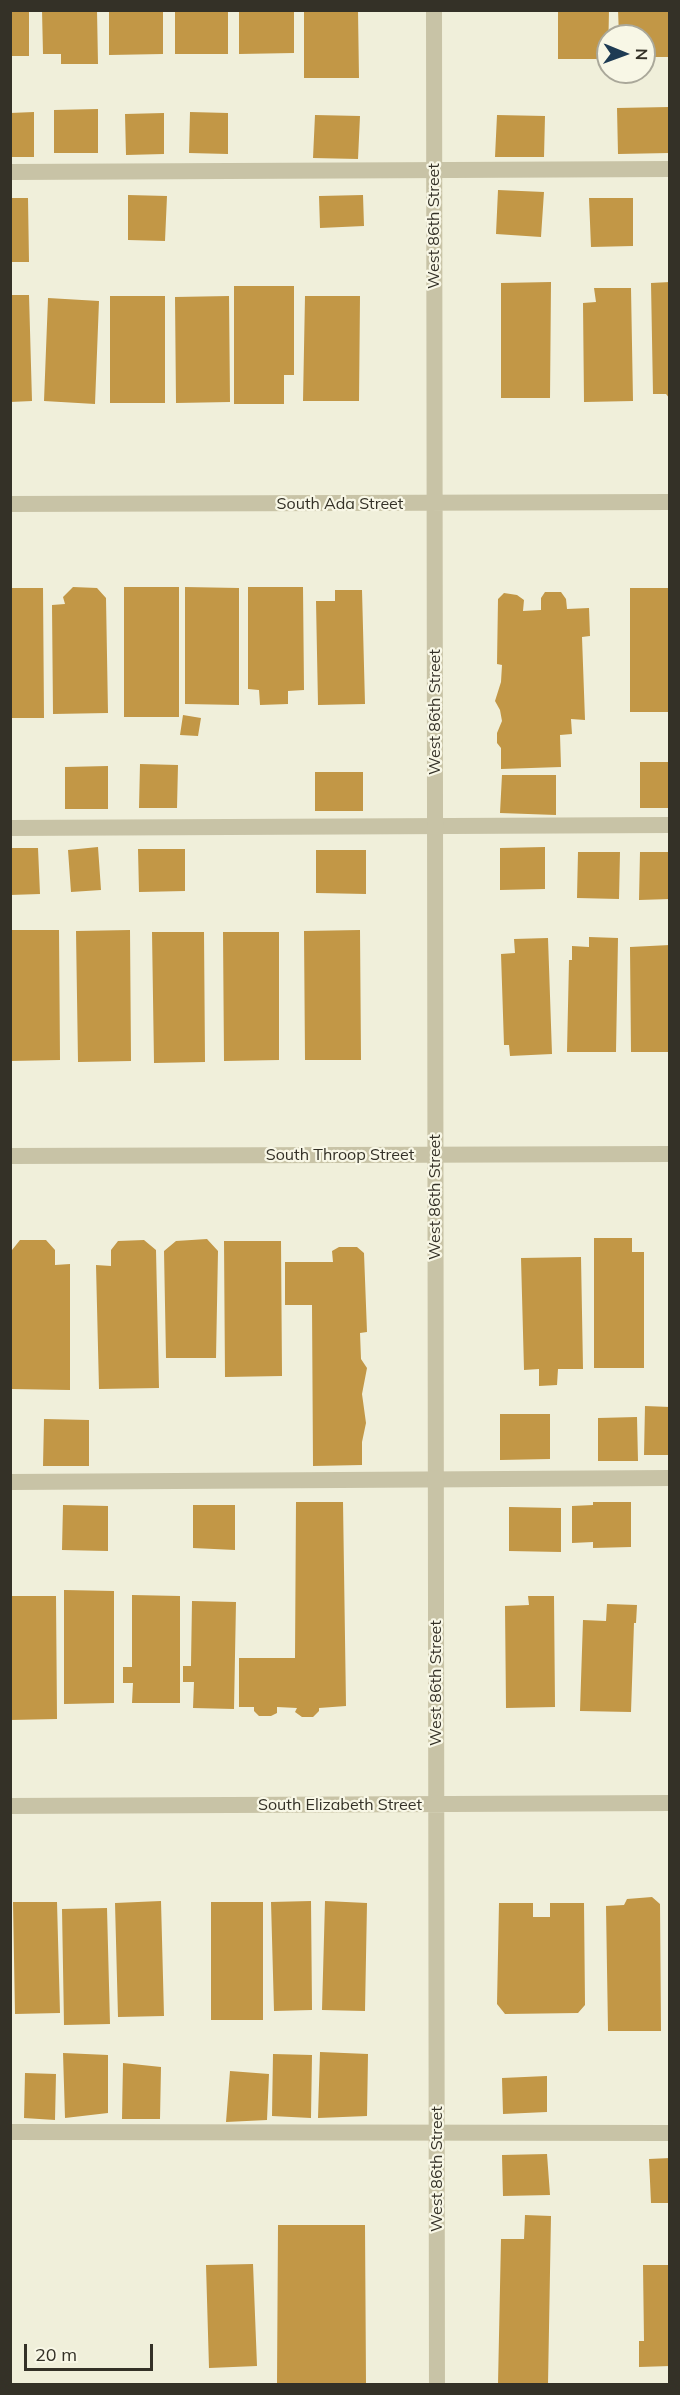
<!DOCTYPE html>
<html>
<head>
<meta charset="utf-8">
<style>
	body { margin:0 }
	#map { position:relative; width:680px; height:2395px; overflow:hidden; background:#f0efda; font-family:Mulish,sans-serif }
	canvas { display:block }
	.frame { position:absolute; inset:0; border:12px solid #343127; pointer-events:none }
	.north { position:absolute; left:596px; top:24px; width:60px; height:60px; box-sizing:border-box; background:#f8f7e6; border:2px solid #aaa89a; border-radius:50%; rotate:91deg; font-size:16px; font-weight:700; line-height:24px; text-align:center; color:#343127 }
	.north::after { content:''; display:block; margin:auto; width:21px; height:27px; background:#1e3b54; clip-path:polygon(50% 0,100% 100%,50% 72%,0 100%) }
	.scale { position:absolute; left:24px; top:2344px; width:129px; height:27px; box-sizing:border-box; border:3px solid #343127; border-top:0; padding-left:8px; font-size:18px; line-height:21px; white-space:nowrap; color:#343127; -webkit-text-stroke:4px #f8f7e6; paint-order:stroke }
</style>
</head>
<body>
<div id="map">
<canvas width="680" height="2395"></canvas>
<div class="frame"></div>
<div class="north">N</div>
<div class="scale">20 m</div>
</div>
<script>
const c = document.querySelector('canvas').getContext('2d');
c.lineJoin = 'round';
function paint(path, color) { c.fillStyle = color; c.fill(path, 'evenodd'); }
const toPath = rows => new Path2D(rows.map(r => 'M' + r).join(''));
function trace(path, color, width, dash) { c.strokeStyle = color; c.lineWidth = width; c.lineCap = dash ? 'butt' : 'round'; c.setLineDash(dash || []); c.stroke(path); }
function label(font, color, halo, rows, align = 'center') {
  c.font = font + ' Mulish,sans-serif'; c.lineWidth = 4.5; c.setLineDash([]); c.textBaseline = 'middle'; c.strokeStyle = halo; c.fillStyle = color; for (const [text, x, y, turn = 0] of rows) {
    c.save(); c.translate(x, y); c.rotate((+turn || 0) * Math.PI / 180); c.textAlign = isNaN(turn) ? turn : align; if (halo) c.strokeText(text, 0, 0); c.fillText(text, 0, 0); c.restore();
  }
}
const building = toPath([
	[10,10,29,10,29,56,10,56],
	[42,10,97,10,98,64,61,64,61,54,43,54],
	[109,10,163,10,163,54,109,55],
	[175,10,228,10,228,54,175,54],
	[239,10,294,10,294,53,239,54],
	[304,10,358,10,359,78,304,78],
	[558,10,609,10,608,59,558,59],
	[618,10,670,10,670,57,644,57,644,36,619,36],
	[669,107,669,153,618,154,617,108],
	[98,109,98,153,54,153,54,110],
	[34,112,34,157,10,157,10,113],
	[190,112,228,113,228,154,189,153],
	[164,113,164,154,126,155,125,114],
	[315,115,360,116,358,159,313,158],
	[497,115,545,116,544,157,495,157],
	[498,190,544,192,541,237,496,234],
	[128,195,167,196,165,241,128,240],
	[363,195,364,226,320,228,319,196],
	[10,198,28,198,29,262,10,262],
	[589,198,633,198,633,246,591,247],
	[551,282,550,398,501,398,501,283],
	[670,282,670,399,666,394,653,394,651,283],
	[234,286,294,286,294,375,284,375,284,404,234,404],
	[594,288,631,288,633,401,584,402,583,303,596,302],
	[10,295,29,295,32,401,10,402],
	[110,296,165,296,165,403,110,403],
	[229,296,230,402,176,403,175,297],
	[305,296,360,296,359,401,303,401],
	[48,298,99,301,95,404,44,401],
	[73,587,97,588,106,598,108,713,53,714,52,605,65,604,63,597],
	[124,587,179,587,179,717,124,717],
	[185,587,239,588,239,705,185,704],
	[248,587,303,587,304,690,288,691,288,704,260,705,259,690,248,689],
	[10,588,43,588,44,718,10,718],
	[630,588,670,588,670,712,630,712],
	[335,590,362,590,365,704,318,705,316,601,335,601],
	[545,592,561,592,566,599,567,609,589,608,590,636,582,637,585,720,571,719,572,734,560,735,561,767,501,769,501,748,497,743,497,733,502,721,500,710,495,701,501,682,502,665,497,664,498,599,504,593,517,595,524,600,523,611,541,610,541,598],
	[183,715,201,718,198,736,180,735],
	[640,762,670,762,670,808,640,808],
	[140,764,178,765,177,808,139,808],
	[108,766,108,809,65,809,65,767],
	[315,772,363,772,363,811,315,811],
	[502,775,556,775,556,815,500,813],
	[98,847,101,890,71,892,68,850],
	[545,847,545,889,500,890,500,848],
	[10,848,38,848,40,894,10,895],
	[138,849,185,849,185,891,139,892],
	[316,850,366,850,366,894,316,893],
	[578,852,620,852,619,899,577,898],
	[640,852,670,852,670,899,639,900],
	[10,930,59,930,60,1060,10,1061],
	[130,930,131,1061,78,1062,76,931],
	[360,930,361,1060,305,1060,304,931],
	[152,932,204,932,205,1062,154,1063],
	[223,932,279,932,279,1060,224,1061],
	[589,937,618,938,616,1052,567,1052,569,960,572,960,572,946,589,947],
	[548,938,552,1054,510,1056,509,1045,504,1045,501,954,515,953,514,939],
	[670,945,670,1052,631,1052,630,947],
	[594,1238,632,1238,632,1252,644,1252,644,1368,594,1368],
	[207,1239,218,1251,216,1358,166,1358,164,1251,176,1241],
	[20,1240,46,1240,55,1250,55,1265,70,1264,70,1390,11,1389,12,1250],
	[144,1240,156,1250,159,1388,99,1389,96,1265,111,1266,111,1250,118,1241],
	[224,1241,281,1241,282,1376,225,1377],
	[339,1247,357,1247,364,1253,367,1332,360,1333,361,1359,367,1368,362,1394,366,1423,362,1442,362,1465,313,1466,312,1305,285,1305,285,1262,333,1262,332,1251],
	[581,1257,583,1369,558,1369,557,1385,539,1386,539,1369,524,1370,521,1258],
	[645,1406,670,1407,670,1455,644,1455],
	[500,1414,550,1414,550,1459,500,1460],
	[637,1417,638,1461,598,1461,598,1418],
	[44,1419,89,1420,89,1466,43,1466],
	[296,1502,343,1502,346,1706,319,1708,319,1711,313,1717,302,1717,295,1712,297,1708,277,1707,277,1713,271,1716,259,1716,254,1711,254,1707,239,1707,239,1658,295,1658],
	[593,1502,631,1502,631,1547,593,1548,593,1542,572,1543,572,1506,593,1505],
	[63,1505,108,1506,108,1551,62,1550],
	[193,1505,235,1505,235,1550,193,1548],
	[509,1507,561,1508,561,1552,509,1551],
	[64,1590,114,1591,114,1703,64,1704],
	[132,1595,180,1596,180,1703,132,1703,133,1683,123,1683,123,1667,132,1667],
	[10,1596,56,1596,57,1719,10,1720],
	[528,1596,554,1596,555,1707,506,1708,505,1606,529,1605],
	[192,1601,236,1602,234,1709,193,1708,194,1682,183,1682,183,1666,191,1666],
	[607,1604,637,1605,636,1623,634,1623,631,1712,580,1711,583,1620,606,1621],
	[652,1897,660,1904,661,2031,608,2031,606,1906,624,1905,627,1899],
	[161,1901,164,2016,118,2017,115,1903],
	[311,1901,312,2010,274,2011,271,1902],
	[325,1901,367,1903,365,2011,322,2010],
	[13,1902,57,1902,60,2013,15,2014],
	[211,1902,263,1902,263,2020,211,2020],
	[499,1903,533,1903,533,1917,550,1917,550,1903,584,1903,585,2005,578,2013,505,2014,497,2004],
	[107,1908,110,2024,64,2025,62,1909],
	[320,2052,368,2054,367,2116,318,2118],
	[63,2053,108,2055,108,2113,65,2118],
	[273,2054,312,2055,311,2118,272,2116],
	[123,2063,161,2067,160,2119,122,2119],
	[230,2071,269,2074,267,2120,226,2122],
	[25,2073,56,2074,55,2120,24,2118],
	[547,2076,547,2112,503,2114,502,2078],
	[547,2154,550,2195,503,2196,502,2155],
	[670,2158,670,2203,651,2203,649,2159],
	[525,2215,551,2216,548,2384,498,2384,501,2239,524,2239],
	[278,2225,365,2225,366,2384,277,2384],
	[253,2264,257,2366,209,2368,206,2265],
	[643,2265,670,2265,670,2366,639,2367,639,2341,644,2341]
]);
const service = toPath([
	[10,172,670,169],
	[10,828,670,825],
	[10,1482,670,1478],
	[10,2132,670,2133]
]);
const minor = toPath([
	[434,10,437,2384],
	[10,504,670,502],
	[10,1156,670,1154],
	[10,1806,670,1803]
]);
const streetNames = [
	["West 86th Street",434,226,-90],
	["South Ada Street",340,504],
	["West 86th Street",435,712,-90],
	["South Throop Street",340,1155],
	["West 86th Street",435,1197,-90],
	["West 86th Street",436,1683,-90],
	["South Elizabeth Street",340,1805],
	["West 86th Street",437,2169,-90]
];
paint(building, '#c29746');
trace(service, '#c8c3a6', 16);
trace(minor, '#c8c3a6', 16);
label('16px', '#343127', '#f8f7e6', streetNames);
</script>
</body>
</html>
